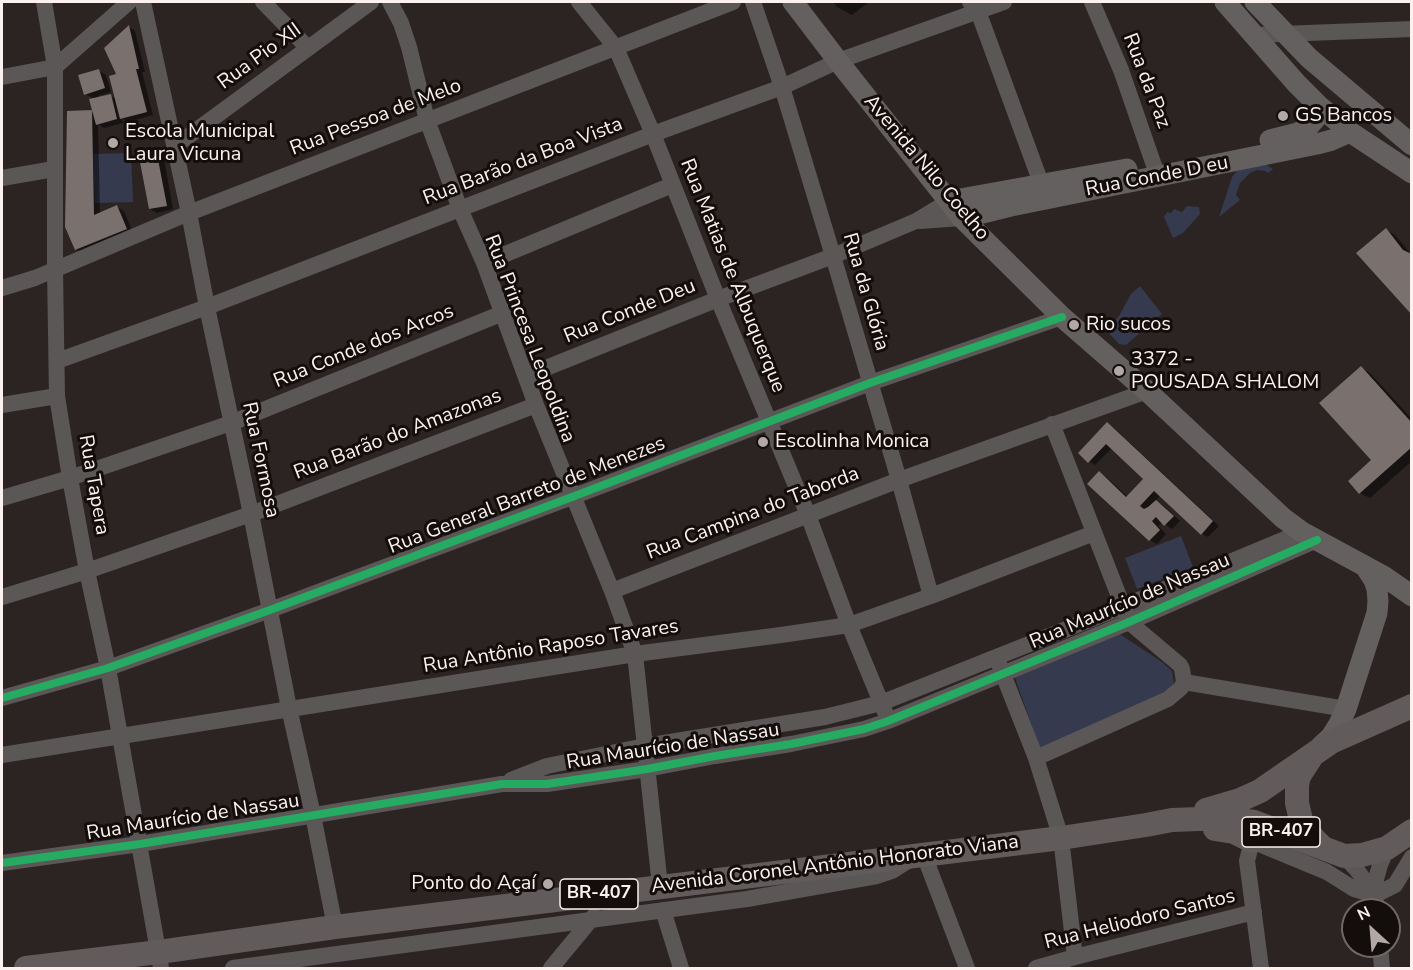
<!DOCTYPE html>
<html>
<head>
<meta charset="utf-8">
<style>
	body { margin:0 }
	#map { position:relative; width:1413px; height:970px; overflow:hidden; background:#2b2422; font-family:"Nunito Sans",sans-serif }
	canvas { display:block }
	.frame { position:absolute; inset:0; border:3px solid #fbf1ee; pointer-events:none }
	.north { position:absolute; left:1341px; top:898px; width:60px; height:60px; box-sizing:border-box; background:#130d0b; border:2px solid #706866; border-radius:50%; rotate:334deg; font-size:16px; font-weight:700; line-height:24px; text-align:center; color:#fbf1ee }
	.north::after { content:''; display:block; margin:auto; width:21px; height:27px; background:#b2a9a7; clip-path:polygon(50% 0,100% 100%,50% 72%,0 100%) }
</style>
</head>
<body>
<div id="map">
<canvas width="1413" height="970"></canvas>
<div class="frame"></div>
<div class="north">N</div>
</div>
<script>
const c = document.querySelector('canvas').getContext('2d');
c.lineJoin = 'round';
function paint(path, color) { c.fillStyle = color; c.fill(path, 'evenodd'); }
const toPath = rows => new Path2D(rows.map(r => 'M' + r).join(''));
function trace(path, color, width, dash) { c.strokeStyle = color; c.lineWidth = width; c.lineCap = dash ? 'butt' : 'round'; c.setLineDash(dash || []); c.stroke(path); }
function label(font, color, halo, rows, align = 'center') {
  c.font = font + ' "Nunito Sans",sans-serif'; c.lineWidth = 6; c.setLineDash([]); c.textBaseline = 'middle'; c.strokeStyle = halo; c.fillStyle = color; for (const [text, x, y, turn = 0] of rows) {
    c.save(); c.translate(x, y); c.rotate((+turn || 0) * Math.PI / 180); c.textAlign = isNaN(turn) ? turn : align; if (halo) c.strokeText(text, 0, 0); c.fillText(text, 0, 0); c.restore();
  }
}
const green = toPath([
	[131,153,133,202,95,203,93,154],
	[1264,163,1273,169,1268,173,1265,171,1257,170,1250,173,1240,183,1236,195,1240,200,1219,217,1232,177,1237,171],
	[1187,206,1199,207,1200,214,1183,233,1173,238,1164,217,1167,212,1171,213,1174,209,1182,212],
	[1140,286,1162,314,1126,345,1119,344,1103,327,1112,324,1119,316,1131,294],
	[1181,536,1193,567,1137,589,1125,558],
	[1118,633,1162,662,1172,671,1174,683,1167,691,1040,749,1014,675]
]);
const shadow = toPath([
	[833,2,869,2,852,15,837,7],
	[129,27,135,31,145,72,142,72,153,115,128,122,122,118,123,123,104,128,98,124,100,214,117,207,124,211,133,233,83,253,76,249,91,111,94,113,95,99,85,94,99,71,106,75,111,92,98,96,99,98,110,96,116,99,118,75],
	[157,155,164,159,173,209,157,213,150,209],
	[1386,230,1395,235,1412,255,1412,312],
	[1361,368,1370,373,1412,419,1412,461,1370,498,1360,493,1373,460],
	[1107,424,1114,428,1219,526,1208,537,1202,534,1161,495,1155,501,1164,506,1180,521,1172,529,1162,522,1158,526,1166,534,1157,544,1150,540,1099,473,1106,477,1128,497,1145,479,1112,448,1095,465,1089,461]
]);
const building = toPath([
	[129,25,139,69,136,69,147,112,120,119,109,76,116,74,104,48],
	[99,69,105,88,84,95,78,75],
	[111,94,117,119,96,125,89,99],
	[92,110,94,215,117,205,127,229,75,250,65,227,67,111],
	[157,154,167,206,149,209,139,157],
	[1386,228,1403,250,1412,254,1412,315,1356,253],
	[1361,366,1412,423,1412,447,1359,494,1348,481,1371,460,1319,403],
	[1107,422,1213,521,1201,535,1154,491,1140,506,1144,509,1148,507,1156,500,1174,516,1164,526,1156,517,1152,521,1160,530,1149,541,1087,484,1099,471,1126,497,1143,479,1106,444,1088,463,1078,453]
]);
const minor = toPath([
	[44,2,55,67,55,270,57,396,70,478,87,571,108,668,161,968],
	[143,2,189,213,207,307,251,514,289,708,313,815,335,927],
	[263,2,308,48],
	[390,2,401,23,409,47,427,120,460,209,484,263,536,405,612,591,635,654,660,886],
	[579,2,616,48,653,134,718,299,808,515,849,625,885,712],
	[753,2,782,87,833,256,899,480,931,596],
	[970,2,978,11,1041,183],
	[1092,2,1121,70,1158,177],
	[1255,35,1412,29],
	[2,77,55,67,129,2],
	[175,146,371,2],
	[2,178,54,169],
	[920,221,962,218],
	[484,263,672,185],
	[2,288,35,278,189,213,733,2],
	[57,361,207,307,653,134,782,87,838,61,1004,2],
	[526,376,718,299,833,256,916,221,949,201],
	[2,405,57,396],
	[1052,424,1129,622,1180,665,1182,669,1184,682,1346,709],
	[2,498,70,478,231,423,503,313],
	[612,591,899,480,1147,391],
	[2,597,87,571,251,514,536,405],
	[999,664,1036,758,1061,838,1075,957],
	[2,698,108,668,270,610,572,497,870,383,1062,317],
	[2,755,635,654,781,635,849,625,931,596,1094,533],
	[1036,758,1168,699,1181,688,1184,682],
	[511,780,547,766,645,746,825,717,881,703,1122,607,1302,532],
	[924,855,967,968],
	[1344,856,1357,870,1375,895],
	[2,863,140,844,502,784,547,784,647,769,715,756,791,744,864,729,888,721,1129,622,1317,540],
	[1375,895,1395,885,1412,857],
	[663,910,681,968],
	[1377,910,1375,895,1376,879,1380,865,1387,848],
	[1380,946,1382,968],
	[233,968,747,899,877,876,892,871,911,859],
	[551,968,594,916],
	[1036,968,1075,957,1254,912],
	[1261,968,1247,861,1252,841,1327,872,1354,889,1375,895]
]);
const major = toPath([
	[793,2,838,61,962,218,1062,317,1147,391,1283,518,1302,532,1385,577,1412,596],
	[1225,2,1296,83,1318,105,1350,132,1412,173],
	[1255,2,1309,58,1412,145],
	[1270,140,1298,133,1308,127,1315,119,1318,105],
	[949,201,1127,169],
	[962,218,1011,206,1317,144,1332,140,1350,132],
	[1321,746,1331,737,1339,724,1346,709,1377,613,1378,601,1377,589,1374,580,1365,566]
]);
const highway = toPath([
	[1310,759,1299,776,1297,785,1297,803,1301,820,1304,827,1315,840,1322,847],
	[1206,810,1240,800,1260,791,1331,742,1412,706],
	[1215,829,1234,832,1252,841],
	[26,968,159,952,335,927,1061,838,1146,825,1172,820,1226,818,1254,822,1344,856,1362,855,1387,848,1412,831]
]);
const cycleway = toPath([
	[2,698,108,668,270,610,572,497,870,383,1062,317],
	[2,863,140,844,502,784,547,784,647,769,715,756,791,744,864,729,888,721,1129,622,1317,540]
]);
const markers = [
	[1283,116,6,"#b2a9a7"],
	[113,143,6,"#b2a9a7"],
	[1074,325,6,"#b2a9a7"],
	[1119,371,6,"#b2a9a7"],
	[763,442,6,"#b2a9a7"],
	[548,884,6,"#b2a9a7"]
];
const shields = [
	[1281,832,78],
	[599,894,78]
];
const shieldNames = [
	["BR-407",1281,832],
	["BR-407",599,894]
];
const streetNames = [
	["Rua Pio XII",260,57,-36],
	["Rua da Paz",1146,81,69],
	["Rua Pessoa de Melo",376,118,-21],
	["Rua Barão da Boa Vista",523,162,-21],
	["Avenida Nilo Coelho",926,168,50],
	["Rua Conde D eu",1157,177,-11],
	["Rua Matias de Albuquerque",732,276,68],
	["Rua da Glória",865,292,74],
	["Rua Conde Deu",630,312,-22],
	["Rua Princesa Leopoldina",529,339,69],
	["Rua Conde dos Arcos",364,347,-22],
	["Rua Barão do Amazonas",398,435,-21],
	["Rua Formosa",260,460,78],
	["Rua Tapera",93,485,80],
	["Rua General Barreto de Menezes",527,496,-21],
	["Rua Campina do Taborda",753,514,-21],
	["Rua Maurício de Nassau",1130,602,-23],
	["Rua Antônio Raposo Tavares",551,647,-9],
	["Rua Maurício de Nassau",673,747,-9],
	["Rua Maurício de Nassau",193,818,-9],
	["Avenida Coronel Antônio Honorato Viana",835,865,-7],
	["Rua Heliodoro Santos",1140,920,-14]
];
const poiNames = [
	["GS Bancos",1295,116],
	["Escola Municipal",125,132],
	["Laura Vicuna",125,155],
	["Rio sucos",1086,325],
	["3372 -",1131,360],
	["POUSADA SHALOM",1131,383],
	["Escolinha Monica",775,442],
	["Ponto do Açaí",536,884,"right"]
];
paint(green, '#353a4e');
paint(shadow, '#0007');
paint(building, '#7a706d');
trace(minor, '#5b5756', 16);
trace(major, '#64605f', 21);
trace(highway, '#615c5b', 24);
trace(cycleway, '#26ab63', 8);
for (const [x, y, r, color] of markers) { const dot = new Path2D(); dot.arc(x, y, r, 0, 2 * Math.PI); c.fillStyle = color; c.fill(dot); trace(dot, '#130d0b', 2); }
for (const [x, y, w] of shields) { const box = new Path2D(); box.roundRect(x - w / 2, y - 15, w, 30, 4.5); c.fillStyle = '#130d0b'; c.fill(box); trace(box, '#fbf1ee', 1.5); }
label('bold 18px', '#fbf1ee', null, shieldNames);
label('20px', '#fbf1ee', '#130d0b', streetNames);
label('20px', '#fbf1ee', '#130d0b', poiNames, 'left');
</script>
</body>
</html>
